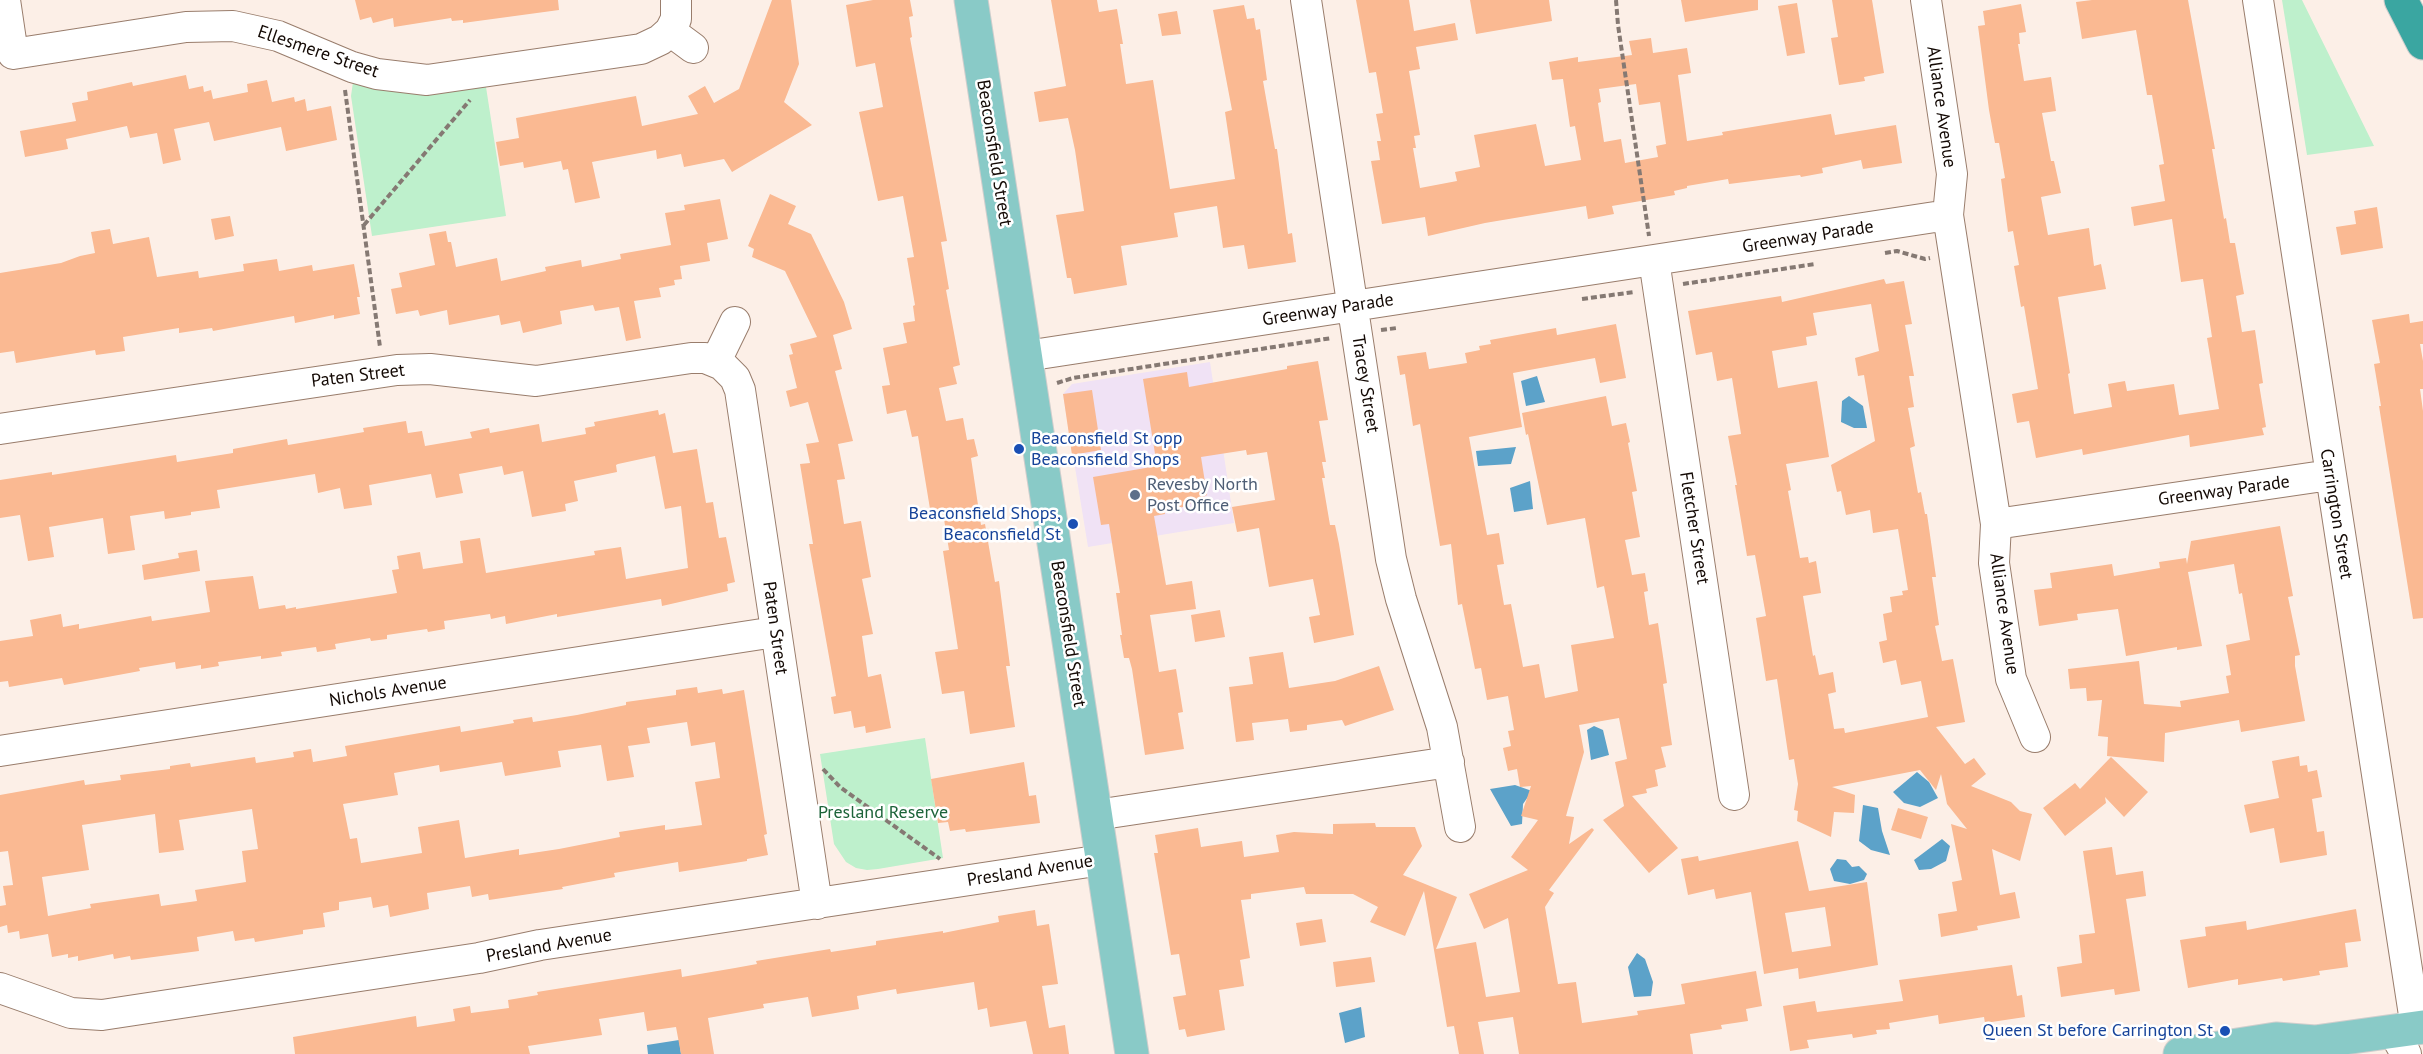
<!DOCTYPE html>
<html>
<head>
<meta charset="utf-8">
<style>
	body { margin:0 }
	canvas { display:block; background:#fcefe7 }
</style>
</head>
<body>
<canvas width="2423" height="1054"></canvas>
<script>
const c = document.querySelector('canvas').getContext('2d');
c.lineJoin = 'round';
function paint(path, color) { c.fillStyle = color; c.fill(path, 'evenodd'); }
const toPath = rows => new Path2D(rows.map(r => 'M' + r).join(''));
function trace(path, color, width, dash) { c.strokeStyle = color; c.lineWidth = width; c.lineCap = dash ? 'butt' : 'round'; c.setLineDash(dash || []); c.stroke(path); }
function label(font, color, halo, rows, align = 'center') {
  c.font = font + ' "PT Sans",sans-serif'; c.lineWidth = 5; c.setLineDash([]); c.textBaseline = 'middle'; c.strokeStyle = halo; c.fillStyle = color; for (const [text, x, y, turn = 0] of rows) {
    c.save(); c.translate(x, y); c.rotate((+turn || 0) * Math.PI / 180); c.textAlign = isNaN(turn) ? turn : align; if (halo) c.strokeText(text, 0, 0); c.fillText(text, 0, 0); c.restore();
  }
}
const commercial = toPath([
	[1210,362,1234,523,1088,547,1063,394,1072,384]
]);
const green = toPath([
	[2282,0,2302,0,2374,146,2307,155],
	[353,82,426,93,486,87,506,216,372,236,351,96],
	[925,738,943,858,878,869,867,870,856,868,846,862,834,844,820,754]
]);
const water = toPath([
	[1537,376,1545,402,1526,406,1521,381],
	[1849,396,1863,406,1867,428,1854,428,1841,422,1842,401],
	[1516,447,1511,464,1478,466,1476,451],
	[1530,481,1533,509,1514,512,1510,488],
	[1594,726,1603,730,1609,755,1591,760,1587,730],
	[1917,772,1929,782,1938,798,1920,807,1904,803,1893,792],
	[1515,785,1532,791,1523,804,1522,824,1511,826,1490,789],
	[1863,805,1878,808,1882,831,1890,855,1871,850,1859,841],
	[1942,839,1950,846,1946,861,1931,869,1919,870,1914,860],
	[1837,859,1846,860,1852,867,1859,866,1867,874,1864,880,1850,884,1834,881,1830,869],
	[1637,953,1645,959,1653,982,1651,996,1634,997,1628,967],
	[1361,1007,1365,1037,1345,1043,1339,1013],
	[679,1040,681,1054,648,1054,647,1045]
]);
const building = toPath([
	[355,0,558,0,559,10,463,23,463,20,452,21,451,18,394,27,393,18,373,23,371,17,360,20],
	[772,0,791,0,799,64,784,102,812,125,732,172,724,159,684,167,681,154,657,159,656,150,592,162,600,198,575,203,568,169,563,170,561,161,524,168,523,162,500,166,496,142,519,138,516,118,636,96,642,126,698,114,688,96,705,86,714,103,739,89],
	[873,0,910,0,913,16,909,17,912,37,910,38,947,241,941,242,949,289,946,290,960,365,953,367,957,384,939,388,946,421,963,418,967,440,974,439,978,456,971,458,981,525,985,524,995,582,999,581,1010,666,1006,666,1015,727,970,734,964,691,942,694,935,652,958,649,943,551,949,550,943,513,931,515,918,436,912,437,906,410,887,414,882,386,890,385,883,348,907,343,903,323,915,321,913,306,915,305,907,258,914,257,903,196,878,201,859,112,883,107,875,63,856,67,846,5],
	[1051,0,1097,0,1099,12,1117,9,1123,44,1120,44,1126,84,1153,80,1170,189,1235,179,1225,112,1232,110,1213,10,1244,5,1247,19,1254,18,1256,30,1260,29,1267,80,1263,81,1275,149,1277,149,1288,234,1292,233,1296,262,1248,269,1244,245,1223,248,1217,206,1174,213,1178,237,1121,246,1127,285,1074,294,1071,278,1067,278,1056,215,1084,211,1075,150,1068,118,1039,122,1034,92,1066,86],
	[1356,0,1409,0,1414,31,1455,23,1458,40,1416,47,1420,69,1409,71,1420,135,1414,136,1416,148,1413,148,1420,188,1457,181,1455,172,1480,167,1474,135,1536,124,1545,166,1581,160,1575,126,1570,127,1563,79,1552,80,1549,62,1578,57,1578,62,1632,55,1629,41,1651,38,1653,53,1687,48,1691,73,1678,75,1687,141,1723,135,1722,132,1831,114,1835,135,1896,125,1902,163,1863,169,1861,160,1822,168,1823,173,1801,177,1800,175,1729,184,1728,179,1687,186,1687,188,1674,191,1675,195,1612,206,1614,214,1588,219,1586,206,1485,223,1428,236,1425,217,1382,224,1371,161,1380,160,1377,141,1381,141,1376,114,1383,113,1376,72,1369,73],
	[1636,84,1639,105,1660,102,1666,144,1656,146,1658,157,1625,163,1621,139,1604,142,1598,103,1601,102,1599,89],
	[1470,0,1549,0,1552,21,1476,34],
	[1681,0,1758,0,1758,10,1685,22],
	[1832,0,1872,0,1884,73,1864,77,1865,81,1839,85,1831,38,1838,37],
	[2092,0,2188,0,2215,149,2212,149,2224,219,2226,218,2230,243,2235,243,2244,294,2236,296,2242,332,2255,330,2263,383,2259,384,2266,427,2262,428,2264,435,2190,447,2189,435,2083,455,2082,449,2036,458,2029,421,2017,423,2012,394,2038,389,2024,306,2021,307,2014,266,2019,265,2013,231,2008,232,2001,179,2005,178,1999,143,1995,143,1989,110,1978,26,1985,25,1983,11,2021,4,2026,32,2019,33,2020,44,2018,44,2024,81,2051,77,2056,111,2042,113,2051,161,2054,161,2061,193,2041,197,2048,235,2089,228,2094,266,2101,264,2106,289,2058,297,2070,373,2068,374,2074,414,2112,407,2108,384,2125,381,2127,391,2174,384,2179,415,2219,409,2207,338,2212,337,2203,279,2181,282,2172,219,2134,226,2131,207,2165,201,2159,165,2164,164,2158,129,2152,95,2147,95,2136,30,2082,39,2076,2],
	[1797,3,1805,53,1787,56,1778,6],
	[1177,11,1181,34,1162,36,1158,14],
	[186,75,189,89,203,86,204,92,211,90,213,99,248,92,247,84,267,80,272,102,294,97,295,102,305,99,307,111,331,106,337,140,286,151,281,127,214,141,209,122,174,129,181,160,163,164,157,133,130,138,127,126,66,139,68,149,25,157,20,131,76,121,72,103,88,100,87,92,132,82,133,86],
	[770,194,796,206,788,224,811,234,844,302,852,329,833,335,842,369,835,371,853,441,838,444,845,479,837,480,844,524,861,521,871,577,862,579,873,634,862,636,868,677,881,674,891,728,866,733,865,726,854,728,851,711,834,714,831,697,836,696,809,544,813,544,800,464,810,463,806,444,819,442,808,402,790,407,786,391,797,388,789,355,793,354,790,344,817,337,785,271,752,257,754,249,748,246],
	[720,199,728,239,707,243,710,261,680,266,682,279,674,280,675,285,659,288,661,297,634,301,641,338,626,341,619,307,595,311,593,305,560,311,562,324,523,333,520,321,501,325,499,315,449,325,447,310,420,316,418,310,396,314,391,289,402,287,399,273,435,265,429,234,446,231,448,242,451,242,456,267,497,258,501,281,546,271,545,267,581,260,582,267,621,259,620,254,671,245,665,213,685,210,684,205],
	[2377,207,2383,248,2341,255,2336,227,2356,224,2354,211],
	[230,216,234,236,215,240,211,219],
	[110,229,113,244,149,237,157,277,198,271,199,278,244,271,243,264,277,259,279,271,312,265,313,271,354,264,360,297,357,297,360,314,334,319,334,315,295,323,294,316,213,331,212,328,179,333,179,328,123,337,125,351,96,355,95,350,16,363,14,351,0,353,0,273,61,263,80,256,95,253,91,232],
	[1884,279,1886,284,1904,281,1912,324,1905,325,1914,376,1909,376,1914,407,1908,408,1915,446,1910,448,1918,493,1921,492,1925,514,1927,514,1936,577,1932,577,1939,625,1935,626,1942,661,1953,659,1965,722,1936,727,1965,764,1974,758,1986,774,1971,786,2011,802,2020,811,2032,814,2020,861,1992,849,2000,895,2015,892,2020,918,1977,926,1978,930,1941,937,1938,914,1957,911,1952,882,1962,880,1951,824,1967,829,1947,804,1941,774,1936,790,1920,770,1832,787,1855,795,1854,813,1834,812,1831,837,1797,821,1798,811,1794,810,1798,784,1794,759,1789,760,1777,679,1766,681,1756,618,1766,616,1755,555,1747,556,1735,485,1737,485,1728,436,1741,434,1732,378,1717,381,1712,352,1696,355,1688,311,1781,296,1782,302],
	[1871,304,1879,351,1855,358,1858,376,1864,375,1875,441,1831,465,1837,492,1841,491,1846,515,1870,510,1873,533,1898,529,1908,590,1902,591,1903,595,1890,597,1892,612,1883,614,1887,640,1879,642,1883,663,1896,660,1901,685,1921,681,1928,717,1845,733,1844,728,1834,729,1828,694,1836,692,1833,672,1819,675,1815,655,1813,656,1803,596,1821,593,1816,561,1809,563,1808,557,1800,558,1788,491,1791,490,1786,464,1829,457,1817,381,1778,388,1772,351,1807,345,1806,337,1817,335,1813,313],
	[2409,314,2410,323,2423,321,2423,344,2420,344,2423,361,2423,389,2420,389,2423,411,2423,618,2413,619,2379,406,2381,406,2374,364,2380,363,2372,320],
	[1616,324,1626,378,1600,383,1595,358,1513,373,1522,427,1469,437,1487,535,1499,533,1504,564,1497,565,1504,605,1511,604,1523,667,1539,664,1545,698,1578,691,1571,645,1614,638,1604,586,1597,588,1585,518,1547,525,1528,434,1526,435,1522,413,1606,396,1612,426,1626,423,1630,442,1628,443,1637,491,1632,492,1640,537,1625,540,1632,575,1645,573,1648,591,1644,592,1649,625,1658,623,1667,683,1663,684,1672,745,1661,747,1666,767,1655,770,1658,786,1646,789,1647,793,1632,796,1678,848,1649,873,1603,820,1624,806,1615,762,1627,759,1619,718,1579,725,1584,752,1566,816,1574,817,1569,844,1592,828,1594,830,1549,890,1554,893,1545,907,1558,984,1576,982,1582,1023,1638,1015,1637,1011,1685,1004,1681,984,1756,971,1762,1006,1746,1009,1748,1021,1721,1025,1722,1029,1690,1034,1693,1054,1519,1054,1513,1017,1478,1022,1484,1054,1459,1054,1454,1026,1447,1027,1424,891,1405,936,1370,922,1378,907,1353,894,1306,894,1304,887,1251,894,1251,899,1241,900,1250,958,1240,960,1244,986,1219,990,1225,1030,1187,1037,1185,1029,1179,1030,1173,997,1186,995,1179,954,1171,955,1154,853,1158,853,1155,835,1198,828,1201,847,1242,841,1244,857,1279,852,1276,835,1294,832,1333,834,1333,824,1375,823,1376,827,1415,827,1422,846,1403,875,1457,897,1436,949,1476,942,1486,997,1520,992,1508,918,1484,929,1469,894,1528,870,1511,857,1538,820,1521,816,1531,786,1520,787,1517,769,1508,771,1503,748,1511,746,1508,731,1514,730,1508,696,1487,700,1481,668,1475,669,1462,604,1458,605,1451,544,1440,546,1420,424,1413,426,1405,374,1400,375,1397,356,1426,352,1429,369,1467,363,1465,353,1480,350,1479,346,1491,344,1490,340,1556,328,1557,335],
	[1318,361,1328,420,1319,421,1326,462,1322,462,1325,478,1322,478,1330,525,1335,525,1339,544,1354,635,1314,643,1309,617,1320,615,1313,579,1269,587,1259,528,1237,532,1232,507,1275,500,1267,452,1247,455,1246,450,1201,457,1207,495,1183,507,1164,510,1165,514,1154,516,1166,585,1192,581,1196,609,1150,615,1159,672,1176,669,1183,712,1178,713,1184,749,1145,755,1132,669,1129,658,1124,658,1120,635,1122,635,1116,593,1120,593,1109,524,1101,525,1093,477,1157,466,1143,379,1187,372,1189,387,1287,369,1287,366],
	[1092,390,1101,450,1072,455,1063,394],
	[658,410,659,415,665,413,673,453,697,449,706,503,713,502,719,538,726,537,735,582,727,584,728,591,662,606,661,599,557,617,557,614,506,624,505,616,491,619,490,614,444,621,445,629,428,632,427,629,387,635,387,639,371,641,370,638,335,644,336,649,317,652,316,647,281,652,282,656,261,659,261,656,218,662,219,666,201,669,201,665,176,669,175,662,139,668,140,671,64,685,62,678,9,687,8,681,0,682,0,641,33,636,30,620,61,614,63,627,79,624,79,629,151,616,152,621,210,612,205,581,253,576,259,609,285,605,286,609,296,607,296,609,397,593,392,570,399,569,397,556,420,552,423,569,463,563,460,541,480,538,486,573,595,555,594,551,621,547,626,579,688,568,681,506,665,509,655,456,618,464,616,465,617,472,574,481,578,501,565,504,566,511,532,517,523,471,504,475,502,466,459,474,463,493,436,498,431,474,369,485,372,505,344,509,340,488,318,493,315,474,217,490,220,508,191,512,191,515,165,519,164,511,130,516,135,550,108,554,103,518,49,527,54,557,28,561,20,515,0,518,0,480,52,472,52,475,176,455,177,462,233,453,233,449,287,439,288,445,300,443,364,432,363,428,406,421,408,433,422,431,425,446,472,438,470,432,489,428,490,433,539,424,542,442,586,434,585,428,595,426,594,422],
	[2280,526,2293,596,2288,597,2300,655,2295,656,2295,666,2305,721,2241,732,2239,720,2165,733,2164,762,2107,756,2108,737,2098,736,2102,700,2087,701,2086,688,2070,689,2068,669,2139,661,2144,704,2181,707,2180,701,2229,693,2226,676,2231,675,2226,645,2250,640,2242,593,2239,594,2234,564,2188,572,2202,646,2177,650,2177,647,2126,656,2118,609,2077,614,2078,620,2039,626,2034,590,2052,588,2050,573,2112,564,2114,576,2160,568,2159,562,2186,558,2187,564,2191,541],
	[197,550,200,571,144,580,142,565,179,558,178,553],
	[1220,610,1225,637,1195,642,1191,615],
	[1283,652,1289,688,1335,681,1379,666,1394,710,1345,726,1342,720,1307,725,1307,730,1290,732,1288,719,1252,723,1254,740,1236,742,1229,687,1253,684,1249,657],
	[697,687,698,693,722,689,723,694,744,690,767,834,764,835,768,855,747,859,747,861,679,872,678,862,614,873,615,877,562,887,563,889,489,900,488,894,472,897,470,886,427,893,429,909,390,917,388,905,373,908,371,897,339,902,339,910,323,913,325,927,303,930,303,934,255,942,254,938,235,941,233,931,197,937,199,951,131,960,130,956,114,959,113,954,78,961,78,956,68,958,68,954,52,957,48,934,20,939,19,931,8,933,7,925,0,927,0,906,6,905,3,886,13,885,8,851,0,852,0,795,84,780,85,785,121,780,120,775,170,769,170,766,190,763,191,767,255,757,256,763,294,757,293,752,311,749,313,762,347,756,345,746,460,726,461,732,514,723,513,720,532,717,533,722,577,715,626,705,626,702,676,695,676,690],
	[687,722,691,746,715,742,720,778,695,782,702,825,665,830,665,825,619,832,620,837,559,849,519,855,519,849,465,858,459,820,418,827,422,853,361,863,357,838,350,839,343,804,398,795,394,773,439,765,440,772,502,762,505,776,561,767,558,751,601,745,607,781,634,777,628,746,650,743,647,728],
	[252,809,258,849,242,851,246,882,195,890,197,901,161,906,159,894,90,904,91,908,48,916,42,877,89,870,82,825,155,814,159,853,184,850,179,820],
	[2299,756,2300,766,2307,765,2308,772,2317,770,2322,797,2312,799,2317,832,2324,831,2327,855,2280,863,2274,828,2250,833,2244,805,2279,798,2272,761],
	[2111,757,2148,792,2124,817,2105,797,2106,803,2065,836,2043,808,2075,783,2080,789],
	[1024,762,1029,796,1036,795,1040,823,966,832,965,829,950,831,948,822,938,823,931,779],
	[1898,808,1928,817,1921,839,1891,830],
	[1798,841,1809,891,1867,882,1878,965,1799,979,1798,968,1764,974,1751,892,1716,899,1714,889,1688,895,1681,859,1698,856,1699,861],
	[1825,907,1831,946,1792,952,1785,913],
	[2112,847,2116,875,2143,871,2146,896,2126,899,2140,991,2115,995,2114,989,2061,997,2057,967,2082,963,2079,935,2095,933,2083,851],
	[2356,909,2361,941,2345,943,2348,967,2319,971,2320,975,2283,981,2282,978,2238,985,2238,979,2188,988,2180,940,2206,936,2205,927,2246,921,2247,930],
	[1035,910,1037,926,1049,924,1058,984,1042,986,1049,1028,1065,1025,1069,1054,1033,1054,1026,1021,990,1027,987,1008,978,1010,974,982,897,994,896,989,857,996,859,1009,812,1017,808,997,763,1004,764,1008,708,1018,714,1054,681,1054,676,1027,647,1031,644,1012,599,1019,602,1035,528,1046,530,1054,295,1054,293,1037,416,1016,417,1027,455,1021,453,1009,470,1006,471,1013,509,1008,508,1000,538,995,537,992,681,969,682,977,735,968,757,964,756,961,830,949,831,952,876,945,876,941,943,931,943,933,999,922,998,916],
	[1322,919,1326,942,1300,946,1296,923],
	[1371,957,1375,982,1336,987,1333,962],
	[2012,965,2017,996,2022,995,2025,1017,1985,1023,1984,1017,1939,1024,1938,1015,1889,1023,1890,1029,1876,1030,1877,1034,1853,1038,1852,1034,1807,1040,1809,1048,1790,1051,1783,1006,1815,1001,1817,1012,1903,1001,1899,980]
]);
const path = toPath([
	[1616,0,1618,25,1649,236],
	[345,90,380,347],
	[364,225,470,100],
	[1885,253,1897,251,1925,259,1930,258],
	[1683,284,1815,264],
	[1582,299,1634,292],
	[1381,330,1397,328],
	[1057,383,1073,378,1332,338],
	[823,769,840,787,940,859]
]);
const minor = toPath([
	[5,0,13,54,186,27,233,26,278,36,352,67,377,74,427,80,641,49,660,40,670,31,676,19,676,0],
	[1306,0,1391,559,1401,599,1442,727,1460,827],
	[1926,0,1952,174,1948,215],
	[2258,0,2416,1028],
	[670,31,693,48],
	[1654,260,1734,795],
	[1026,356,1948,215,1996,524,2330,475],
	[716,361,735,322],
	[0,429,397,370,430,369,536,381,691,358,705,358,722,365,735,378,740,390,817,904],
	[1996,524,1994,563,2011,679,2035,737],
	[0,751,775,632],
	[1096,815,1449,762],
	[0,988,71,1013,102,1015,479,958,540,945,1102,860],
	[2393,1031,2406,1054]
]);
const major = toPath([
	[971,0,1132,1054],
	[2180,1054,2276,1039,2315,1042,2423,1027]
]);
const highway = toPath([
	[2401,0,2423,43]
]);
const markers = [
	[1019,449,6,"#1a4fb4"],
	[1135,495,6,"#5c6f8a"],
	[1073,524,6,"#1a4fb4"],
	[2225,1031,6,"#1a4fb4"]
];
const streetNames = [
	["Ellesmere Street",318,52,19],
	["Alliance Avenue",1941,107,82],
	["Beaconsfield Street",994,153,81],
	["Greenway Parade",1808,237,-9],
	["Greenway Parade",1328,310,-9],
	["Paten Street",358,376,-7],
	["Tracey Street",1365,384,81],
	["Greenway Parade",2224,491,-8],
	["Carrington Street",2336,514,81],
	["Fletcher Street",1694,528,81],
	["Alliance Avenue",2004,614,82],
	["Paten Street",775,628,82],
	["Beaconsfield Street",1068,634,81],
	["Nichols Avenue",388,692,-9],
	["Presland Avenue",1030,871,-9],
	["Presland Avenue",549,946,-10]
];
const transitNames = [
	["Beaconsfield St opp",1031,439,"left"],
	["Beaconsfield Shops",1031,460,"left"],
	["Beaconsfield Shops,",1061,514],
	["Beaconsfield St",1061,535],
	["Queen St before Carrington St",2213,1031]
];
const serviceNames = [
	["Revesby North",1147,485],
	["Post Office",1147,506]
];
const parkNames = [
	["Presland Reserve",883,813]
];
paint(commercial, '#f0e2f5');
paint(green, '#bef0cc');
paint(water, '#5ca2c9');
paint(building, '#fab992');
trace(minor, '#997d6c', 32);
trace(major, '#d0cecd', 35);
trace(highway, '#d0cecd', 35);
trace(path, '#857973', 4, [6, 3]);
trace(minor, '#fff', 30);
trace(major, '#89cac7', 33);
trace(highway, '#3aa6a1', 33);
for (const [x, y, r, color] of markers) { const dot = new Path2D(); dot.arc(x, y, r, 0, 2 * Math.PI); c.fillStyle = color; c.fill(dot); trace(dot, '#fff', 2); }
label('18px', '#130904', '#fff', streetNames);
label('18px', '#164399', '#fff', transitNames, 'right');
label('18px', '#4e5e75', '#fff', serviceNames, 'left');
label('18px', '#1c6339', '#fff', parkNames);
</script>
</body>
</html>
